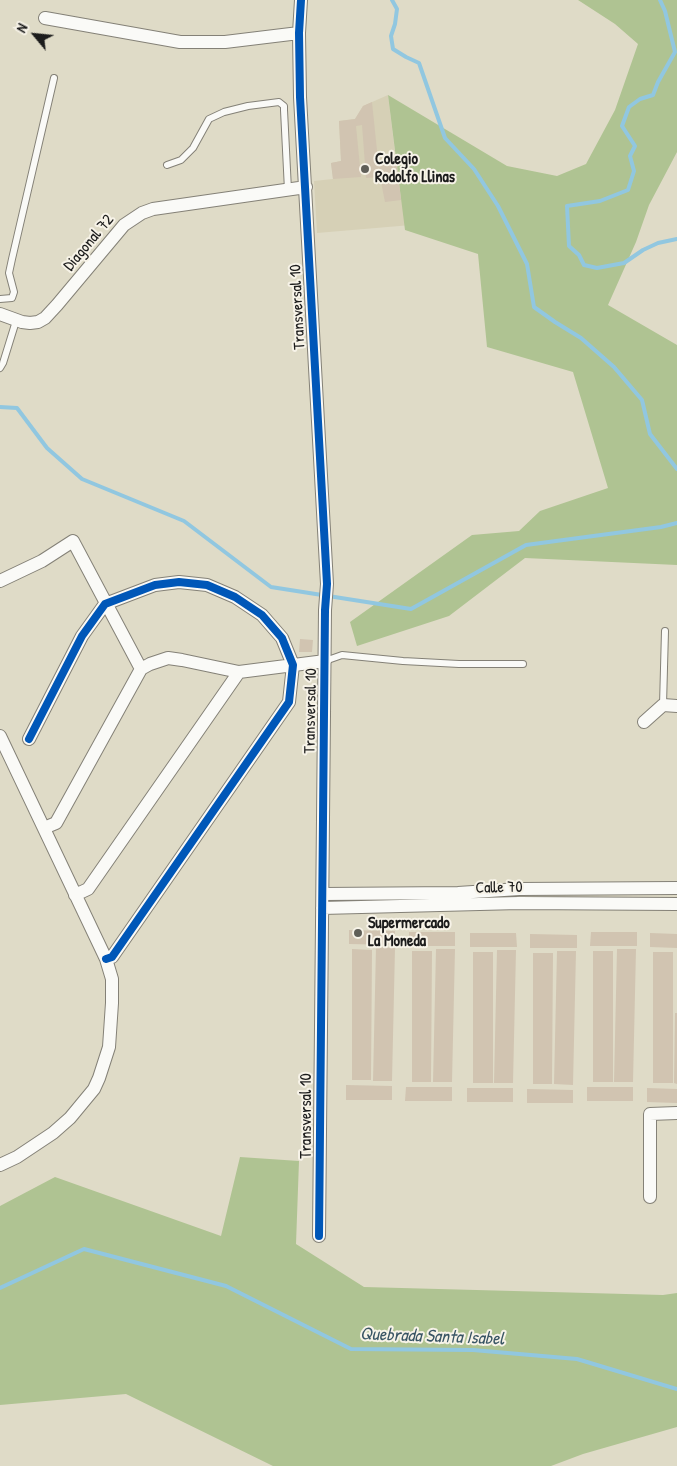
<!DOCTYPE html>
<html>
<head>
<meta charset="utf-8">
<style>
	body { margin:0 }
	#map { position:relative; width:677px; height:1466px; overflow:hidden; background:#dfdbc7; font-family:"Patrick Hand",sans-serif }
	canvas { display:block }
	.north { position:absolute; left:10px; top:10px; width:50px; height:50px; -webkit-text-stroke:4px #f7f3e8; paint-order:stroke; rotate:298deg; font-size:14px; font-weight:700; line-height:20px; text-align:center; color:#1c1c1c }
	.north::after { content:''; display:block; margin:auto; width:18px; height:22px; background:#1c1c1c; clip-path:polygon(50% 0,100% 100%,50% 72%,0 100%) }
</style>
</head>
<body>
<div id="map">
<canvas width="677" height="1466"></canvas>
<div class="north">N</div>
</div>
<script>
const c = document.querySelector('canvas').getContext('2d');
c.lineJoin = 'round';
function paint(path, color) { c.fillStyle = color; c.fill(path, 'evenodd'); }
const toPath = rows => new Path2D(rows.map(r => 'M' + r).join(''));
function trace(path, color, width, dash) { c.strokeStyle = color; c.lineWidth = width; c.lineCap = dash ? 'butt' : 'round'; c.setLineDash(dash || []); c.stroke(path); }
function label(font, color, halo, rows, align = 'center') {
  c.font = font + ' "Patrick Hand",sans-serif'; c.lineWidth = 4; c.setLineDash([]); c.textBaseline = 'middle'; c.strokeStyle = halo; c.fillStyle = color; for (const [text, x, y, turn = 0] of rows) {
    c.save(); c.translate(x, y); c.rotate((+turn || 0) * Math.PI / 180); c.textAlign = isNaN(turn) ? turn : align; if (halo) c.strokeText(text, 0, 0); c.fillText(text, 0, 0); c.restore();
  }
}
const built = toPath([
	[388,95,398,177,423,224,317,233,314,181,333,179,331,163,341,161,339,121,355,119,363,106]
]);
const forest = toPath([
	[578,0,677,0,677,152,649,205,636,242,608,305,677,345,677,565,525,558,449,616,357,646,350,622,472,535,519,531,540,511,608,488,573,372,487,347,478,254,405,230,388,95,507,166,557,176,586,164,615,110,638,44,615,24],
	[240,1157,299,1161,296,1244,364,1287,663,1295,677,1293,677,1427,583,1454,551,1466,273,1466,126,1394,0,1405,0,1206,55,1177,221,1236]
]);
const stream = toPath([
	[392,0,397,9,395,24,391,36,393,49,406,57,419,63,445,138,474,169,498,206,527,264,534,307,555,322,581,338,614,367,642,400,650,434,677,469],
	[660,0,665,11,675,52,658,82,653,95,640,99,629,107,622,126,635,146,630,156,634,171,628,190,600,201,567,206,569,246,579,255,584,265,597,268,624,263,643,250,658,243,677,239],
	[0,407,17,408,47,448,82,479,184,521,271,587,411,609,526,545,661,527,677,523],
	[0,1288,84,1249,226,1286,351,1349,473,1350,577,1359,677,1389]
]);
const building = toPath([
	[372,102,378,160,396,158,401,200,385,202,380,177,366,178,362,125,356,126,361,177,333,179,331,163,341,161,339,121,355,119,363,106],
	[300,639,313,640,312,652,299,652],
	[349,930,395,931,395,945,349,944],
	[409,932,455,932,455,946,409,946],
	[591,932,637,932,637,946,590,946],
	[470,933,516,933,517,947,470,947],
	[650,933,677,934,677,948,650,947],
	[530,934,577,935,577,948,530,948],
	[376,947,395,948,392,1081,373,1081],
	[352,949,372,950,371,1080,352,1080],
	[436,949,455,949,452,1082,433,1082],
	[617,949,636,949,633,1082,614,1082],
	[497,950,516,950,513,1083,494,1083],
	[412,951,432,951,431,1082,412,1082],
	[557,951,576,951,573,1085,554,1084],
	[593,951,613,951,613,1082,593,1082],
	[473,952,493,952,493,1083,473,1083],
	[653,952,673,952,673,1083,653,1083],
	[533,953,553,953,552,1084,533,1084],
	[675,1013,677,1013,677,1084,674,1083],
	[346,1085,392,1086,392,1100,346,1100],
	[406,1087,452,1087,452,1101,405,1101],
	[587,1087,633,1087,633,1101,587,1101],
	[467,1088,513,1088,513,1102,467,1102],
	[647,1088,677,1089,677,1103,647,1102],
	[527,1089,573,1090,573,1103,527,1103]
]);
const service = toPath([
	[167,165,181,160,193,148,209,119,224,112,248,106,279,102,284,106,284,110,288,190],
	[0,299,12,298,14,292,9,273,12,259,54,78],
	[0,368,3,363,16,321],
	[325,661,342,655,403,661,459,664,523,664],
	[663,705,665,631]
]);
const minor = toPath([
	[301,0,299,33,300,97,327,584,325,610,319,1236],
	[45,18,180,42,225,42,299,33],
	[0,314,22,322,30,323,38,322,45,318,57,305,124,225,142,213,153,209,306,187],
	[0,581,42,561,73,541,141,669],
	[644,722,663,705,677,706],
	[0,736,106,959,112,979,112,1003,109,1047,99,1078,94,1089,70,1118,53,1133,17,1157,0,1165],
	[29,739,82,636,105,604,155,585,179,582,207,585,235,597,262,615,282,638,293,665,289,702,112,957,106,959],
	[44,828,56,823,141,669,150,664,168,658,182,660,239,672,325,661],
	[323,894,458,893,519,889,677,888],
	[75,895,88,889,239,672],
	[322,908,519,903,677,904],
	[650,1197,650,1114,677,1113]
]);
const cycleway = toPath([
	[301,0,299,33,300,97,327,584,325,610,319,1236],
	[29,739,82,636,105,604,155,585,179,582,207,585,235,597,262,615,282,638,293,665,289,702,112,957,106,959]
]);
const markers = [
	[365,169,5,"#605f58"],
	[358,933,5,"#605f58"]
];
const poiNames = [
	["Colegio",375,160],
	["Rodolfo Llinas",375,178],
	["Supermercado",368,924],
	["La Moneda",368,942]
];
const streetNames = [
	["Diagonal 72",89,243,-50],
	["Transversal 10",298,307,-93],
	["Transversal 10",311,711,-89],
	["Calle 70",499,888,-1],
	["Transversal 10",307,1116,-90]
];
const waterNames = [
	["Quebrada Santa Isabel",432,1337,2]
];
paint(built, '#d6d0b6');
paint(forest, '#afc392');
trace(stream, '#91c7e0', 4);
paint(building, '#d1c4b1');
trace(service, '#848177', 8);
trace(minor, '#848177', 14);
trace(service, '#fafaf7', 6);
trace(minor, '#fafaf7', 12);
trace(cycleway, '#0057b8', 8);
for (const [x, y, r, color] of markers) { const dot = new Path2D(); dot.arc(x, y, r, 0, 2 * Math.PI); c.fillStyle = color; c.fill(dot); trace(dot, '#f7f3e8', 2); }
label('bold 16px', '#1c1c1c', '#f7f3e8', poiNames, 'left');
label('16px', '#1c1c1c', '#f7f3e8', streetNames);
label('italic 18px', '#395564', '#f7f3e8', waterNames);
</script>
</body>
</html>
